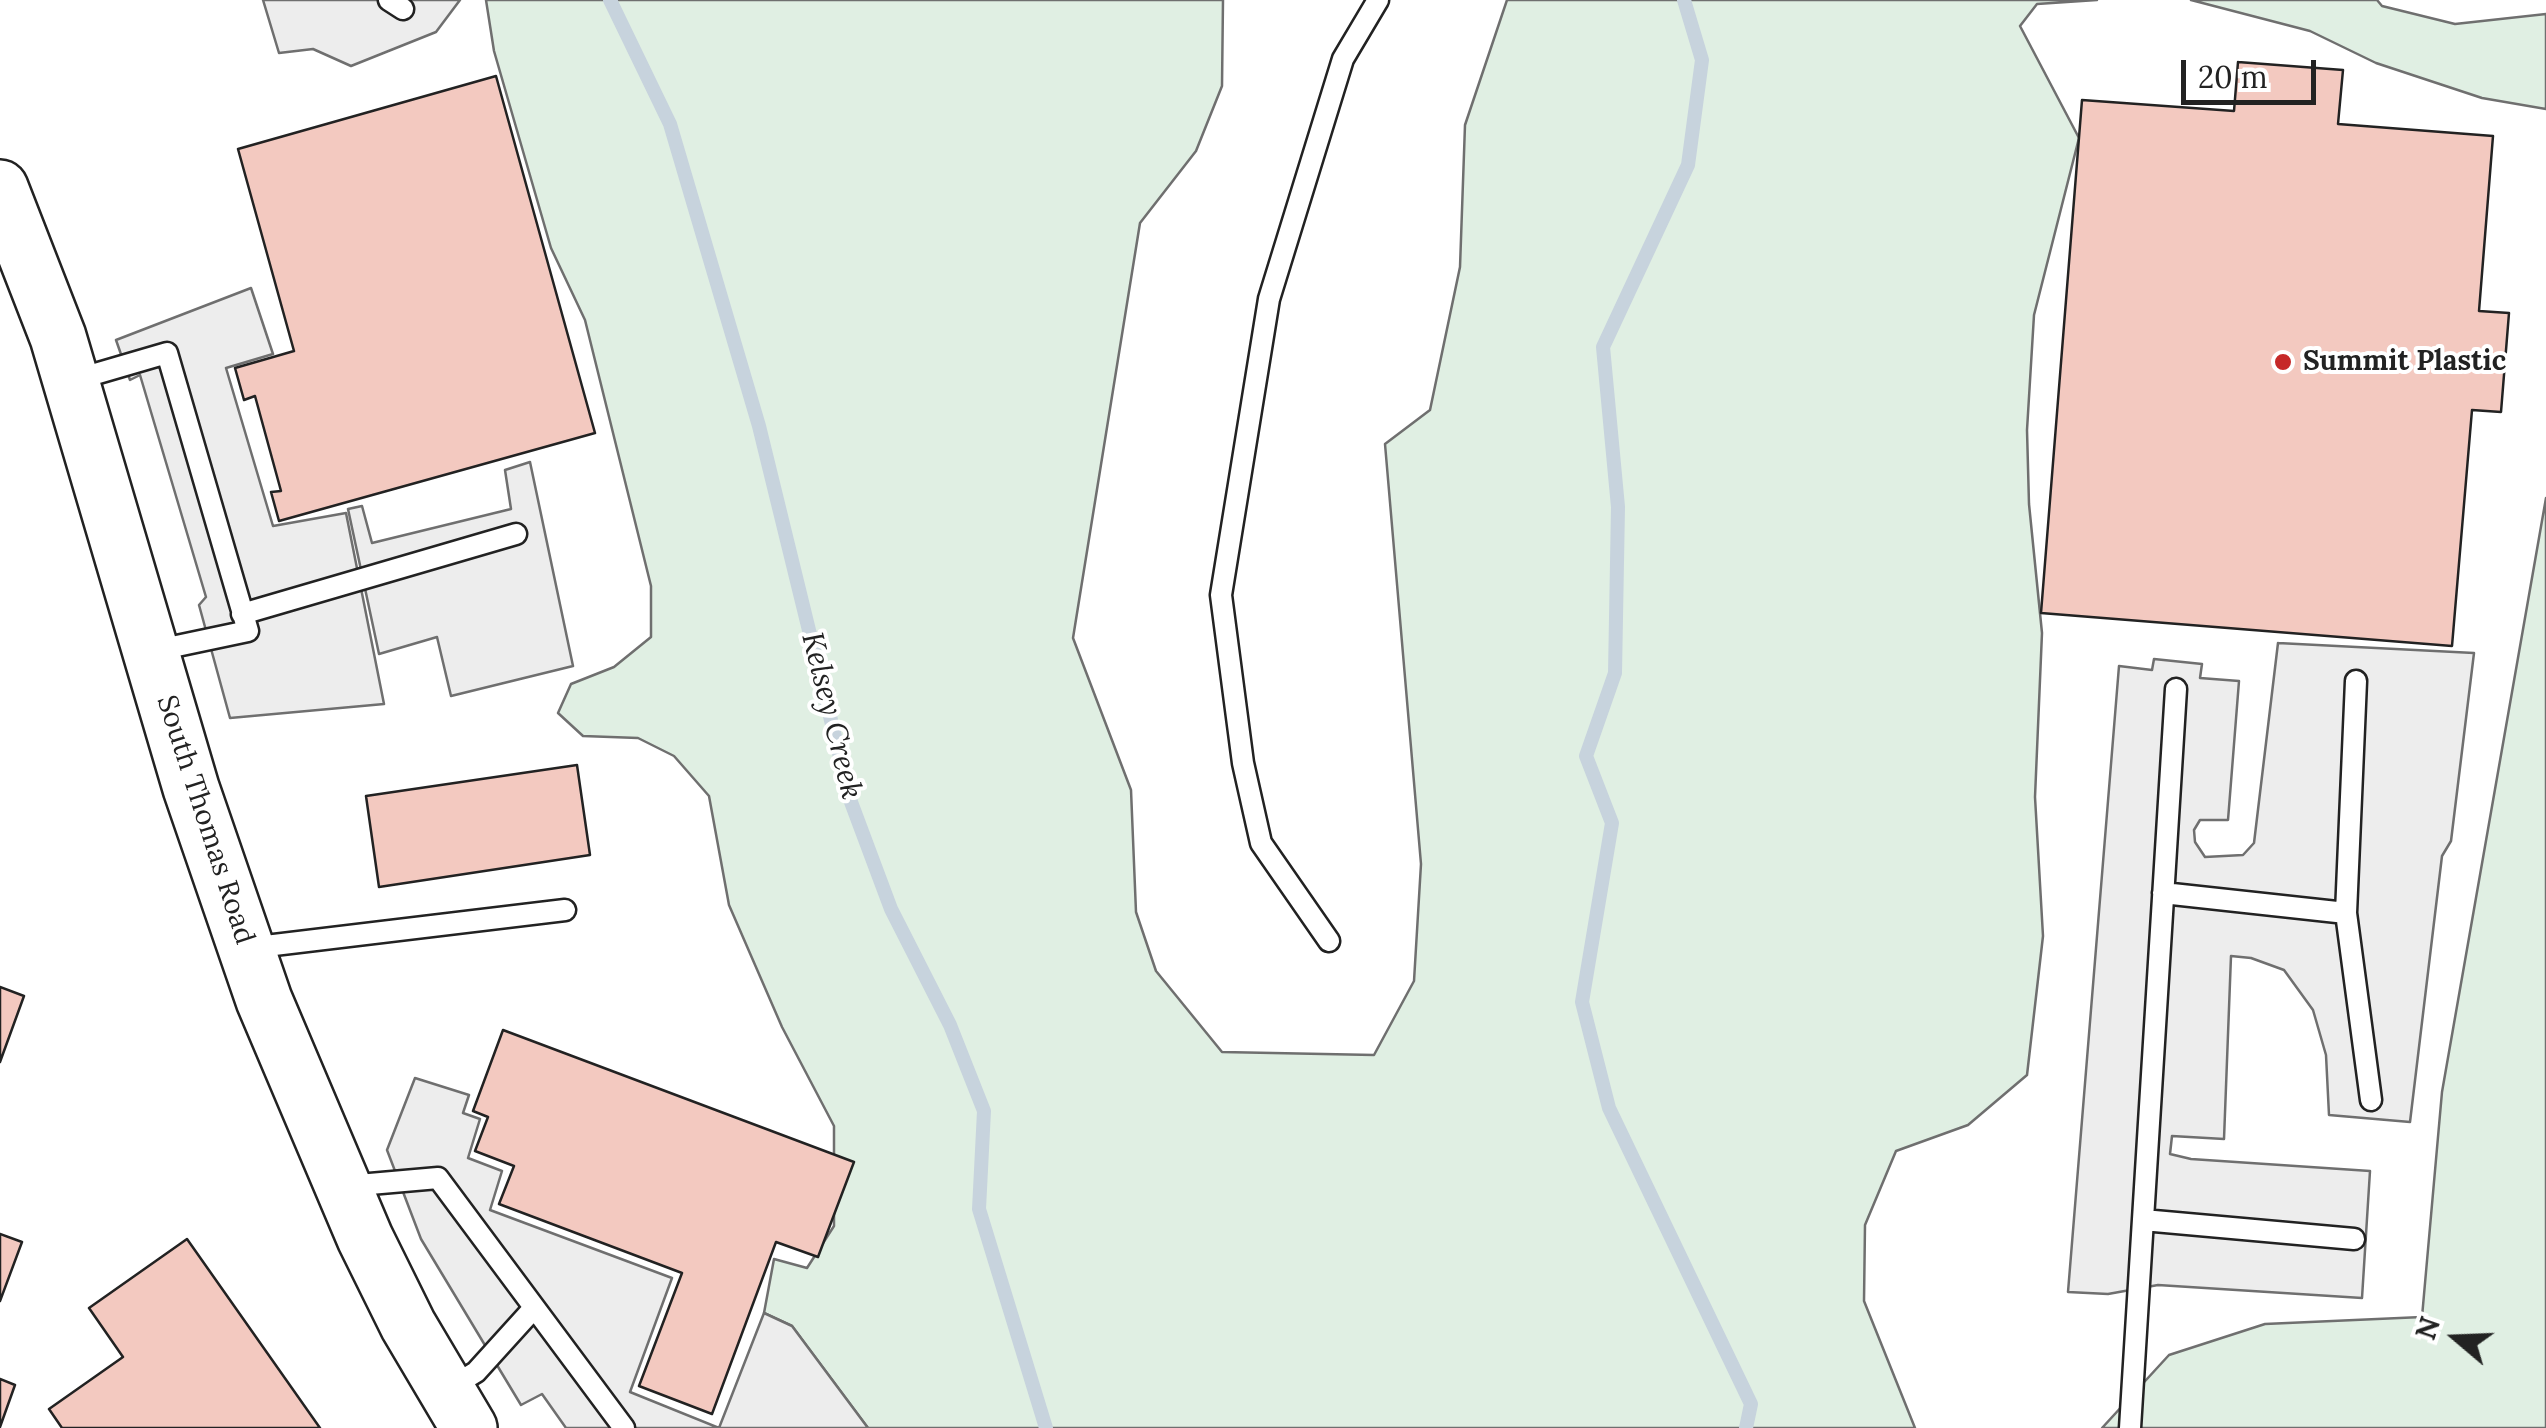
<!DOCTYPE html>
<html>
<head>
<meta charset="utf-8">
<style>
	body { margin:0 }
	#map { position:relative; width:2546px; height:1428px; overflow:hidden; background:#fff; font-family:Lora,serif }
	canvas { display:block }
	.north { position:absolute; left:2406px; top:1288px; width:100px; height:100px; -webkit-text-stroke:8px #fff; paint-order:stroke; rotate:289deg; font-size:28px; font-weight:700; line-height:40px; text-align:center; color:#222 }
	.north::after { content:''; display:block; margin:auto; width:35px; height:45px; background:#222; clip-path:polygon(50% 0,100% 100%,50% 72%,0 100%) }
	.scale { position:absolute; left:2181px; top:60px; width:135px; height:45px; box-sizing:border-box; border:5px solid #222; border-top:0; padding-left:12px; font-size:30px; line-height:35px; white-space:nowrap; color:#222; -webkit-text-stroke:8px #fff; paint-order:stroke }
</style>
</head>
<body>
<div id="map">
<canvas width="2546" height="1428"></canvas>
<div class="north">N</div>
<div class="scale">20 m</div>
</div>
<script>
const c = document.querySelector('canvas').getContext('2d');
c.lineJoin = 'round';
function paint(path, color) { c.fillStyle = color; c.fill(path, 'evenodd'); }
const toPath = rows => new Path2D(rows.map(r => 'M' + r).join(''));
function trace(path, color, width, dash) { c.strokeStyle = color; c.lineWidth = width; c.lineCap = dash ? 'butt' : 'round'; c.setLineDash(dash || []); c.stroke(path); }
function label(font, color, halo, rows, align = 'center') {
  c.font = font + ' Lora,serif'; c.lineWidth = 8; c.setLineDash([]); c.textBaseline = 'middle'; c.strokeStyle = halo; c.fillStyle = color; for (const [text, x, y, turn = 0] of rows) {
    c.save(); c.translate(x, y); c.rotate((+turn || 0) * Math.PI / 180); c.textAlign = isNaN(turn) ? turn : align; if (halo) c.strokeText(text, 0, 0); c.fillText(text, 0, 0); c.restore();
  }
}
const green = toPath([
	[486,0,1223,0,1222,86,1196,151,1140,223,1073,638,1131,790,1136,912,1156,971,1222,1052,1374,1055,1414,981,1421,864,1385,444,1430,410,1460,267,1465,125,1507,0,2097,0,2037,4,2020,26,2079,138,2034,315,2027,430,2029,504,2042,633,2035,797,2043,936,2027,1075,1968,1125,1896,1151,1865,1225,1864,1301,1915,1428,868,1428,792,1326,764,1313,774,1259,807,1268,834,1226,834,1126,782,1027,729,905,709,796,674,756,638,738,583,736,558,713,571,684,614,667,651,637,651,586,585,320,551,248,494,51,486,0],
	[2191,0,2377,0,2382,6,2455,24,2546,14,2546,109,2482,98,2376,63,2310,31,2191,0],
	[2546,498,2546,1428,2102,1428,2169,1355,2265,1324,2422,1317,2442,1092,2546,498]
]);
const parking = toPath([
	[263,0,460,0,436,32,351,66,313,49,279,53,263,0],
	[251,288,273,354,226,368,273,526,346,513,384,704,230,718,199,605,206,597,140,375,130,380,116,340,251,288],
	[530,462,573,666,451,696,437,637,379,654,348,509,362,506,372,543,511,509,505,470,530,462],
	[2278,643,2474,653,2451,841,2442,856,2410,1122,2329,1115,2326,1055,2313,1010,2284,970,2251,958,2231,956,2224,1139,2172,1136,2170,1154,2191,1159,2370,1171,2362,1298,2158,1285,2108,1294,2068,1292,2119,666,2152,670,2154,659,2202,664,2200,678,2239,681,2228,820,2200,820,2194,830,2195,842,2205,857,2243,855,2254,843,2278,643],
	[415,1078,469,1095,463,1113,480,1119,468,1158,502,1171,490,1210,672,1278,630,1392,719,1428,764,1313,792,1326,868,1428,566,1428,542,1394,521,1405,421,1239,387,1150,415,1078]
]);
const stream = toPath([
	[610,0,670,124,759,426,851,802,891,909,950,1025,984,1111,979,1209,1046,1428],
	[1684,0,1702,60,1688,165,1603,347,1618,507,1615,673,1586,756,1612,823,1582,1002,1609,1108,1751,1404,1746,1428]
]);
const building = toPath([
	[2238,62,2343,70,2338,124,2493,136,2479,311,2509,313,2501,412,2472,410,2452,646,2041,613,2082,100,2234,111,2238,62],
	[496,76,595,433,279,521,271,492,281,491,255,396,244,400,235,368,294,351,238,149,496,76],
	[577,765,590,855,379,887,366,796,577,765],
	[0,987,24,996,0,1062,0,987],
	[503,1030,854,1162,818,1257,776,1242,712,1414,639,1386,682,1273,499,1204,514,1166,475,1151,488,1117,473,1111,503,1030],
	[0,1234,22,1242,0,1301,0,1234],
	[187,1239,320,1428,62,1428,49,1409,123,1357,89,1308,187,1239],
	[0,1379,15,1385,0,1427,0,1379]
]);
const lane = toPath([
	[389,0,403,9],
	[71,381,167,353,248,631,153,651],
	[242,614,516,534],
	[2356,681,2346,913,2371,1100],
	[2163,893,2346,913],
	[1329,941,1261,843,1243,763,1221,595,1269,299,1343,59,1378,0],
	[249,948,565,910],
	[347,1186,438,1178,624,1428],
	[2143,1220,2354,1239],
	[448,1389,476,1372,534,1308],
	[2130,1428,2176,689]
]);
const secondary = toPath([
	[0,188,58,337,191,788,264,1000,365,1238,408,1325,469,1428]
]);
const markers = [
	[2283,362,10,"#c62828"]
];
const poiNames = [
	["Summit Plastic",2303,362]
];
const streetNames = [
	["South Thomas Road",205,820,72]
];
const waterNames = [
	["Kelsey Creek",831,716,76]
];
paint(green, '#e0efe3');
trace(green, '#6f6f6f', 2.5);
paint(parking, '#ededed');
trace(parking, '#6f6f6f', 2.5);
trace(stream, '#c7d3dd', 14);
paint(building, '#f3c9c0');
trace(building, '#222', 2.5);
trace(lane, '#222', 25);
trace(secondary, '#222', 60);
trace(lane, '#fff', 20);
trace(secondary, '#fff', 55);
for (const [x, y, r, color] of markers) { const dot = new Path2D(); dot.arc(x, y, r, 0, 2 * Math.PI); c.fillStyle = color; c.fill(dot); trace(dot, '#fff', 4); }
label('bold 28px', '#222', '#fff', poiNames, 'left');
label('28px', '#222', '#fff', streetNames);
label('italic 30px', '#222', '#fff', waterNames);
</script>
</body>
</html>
